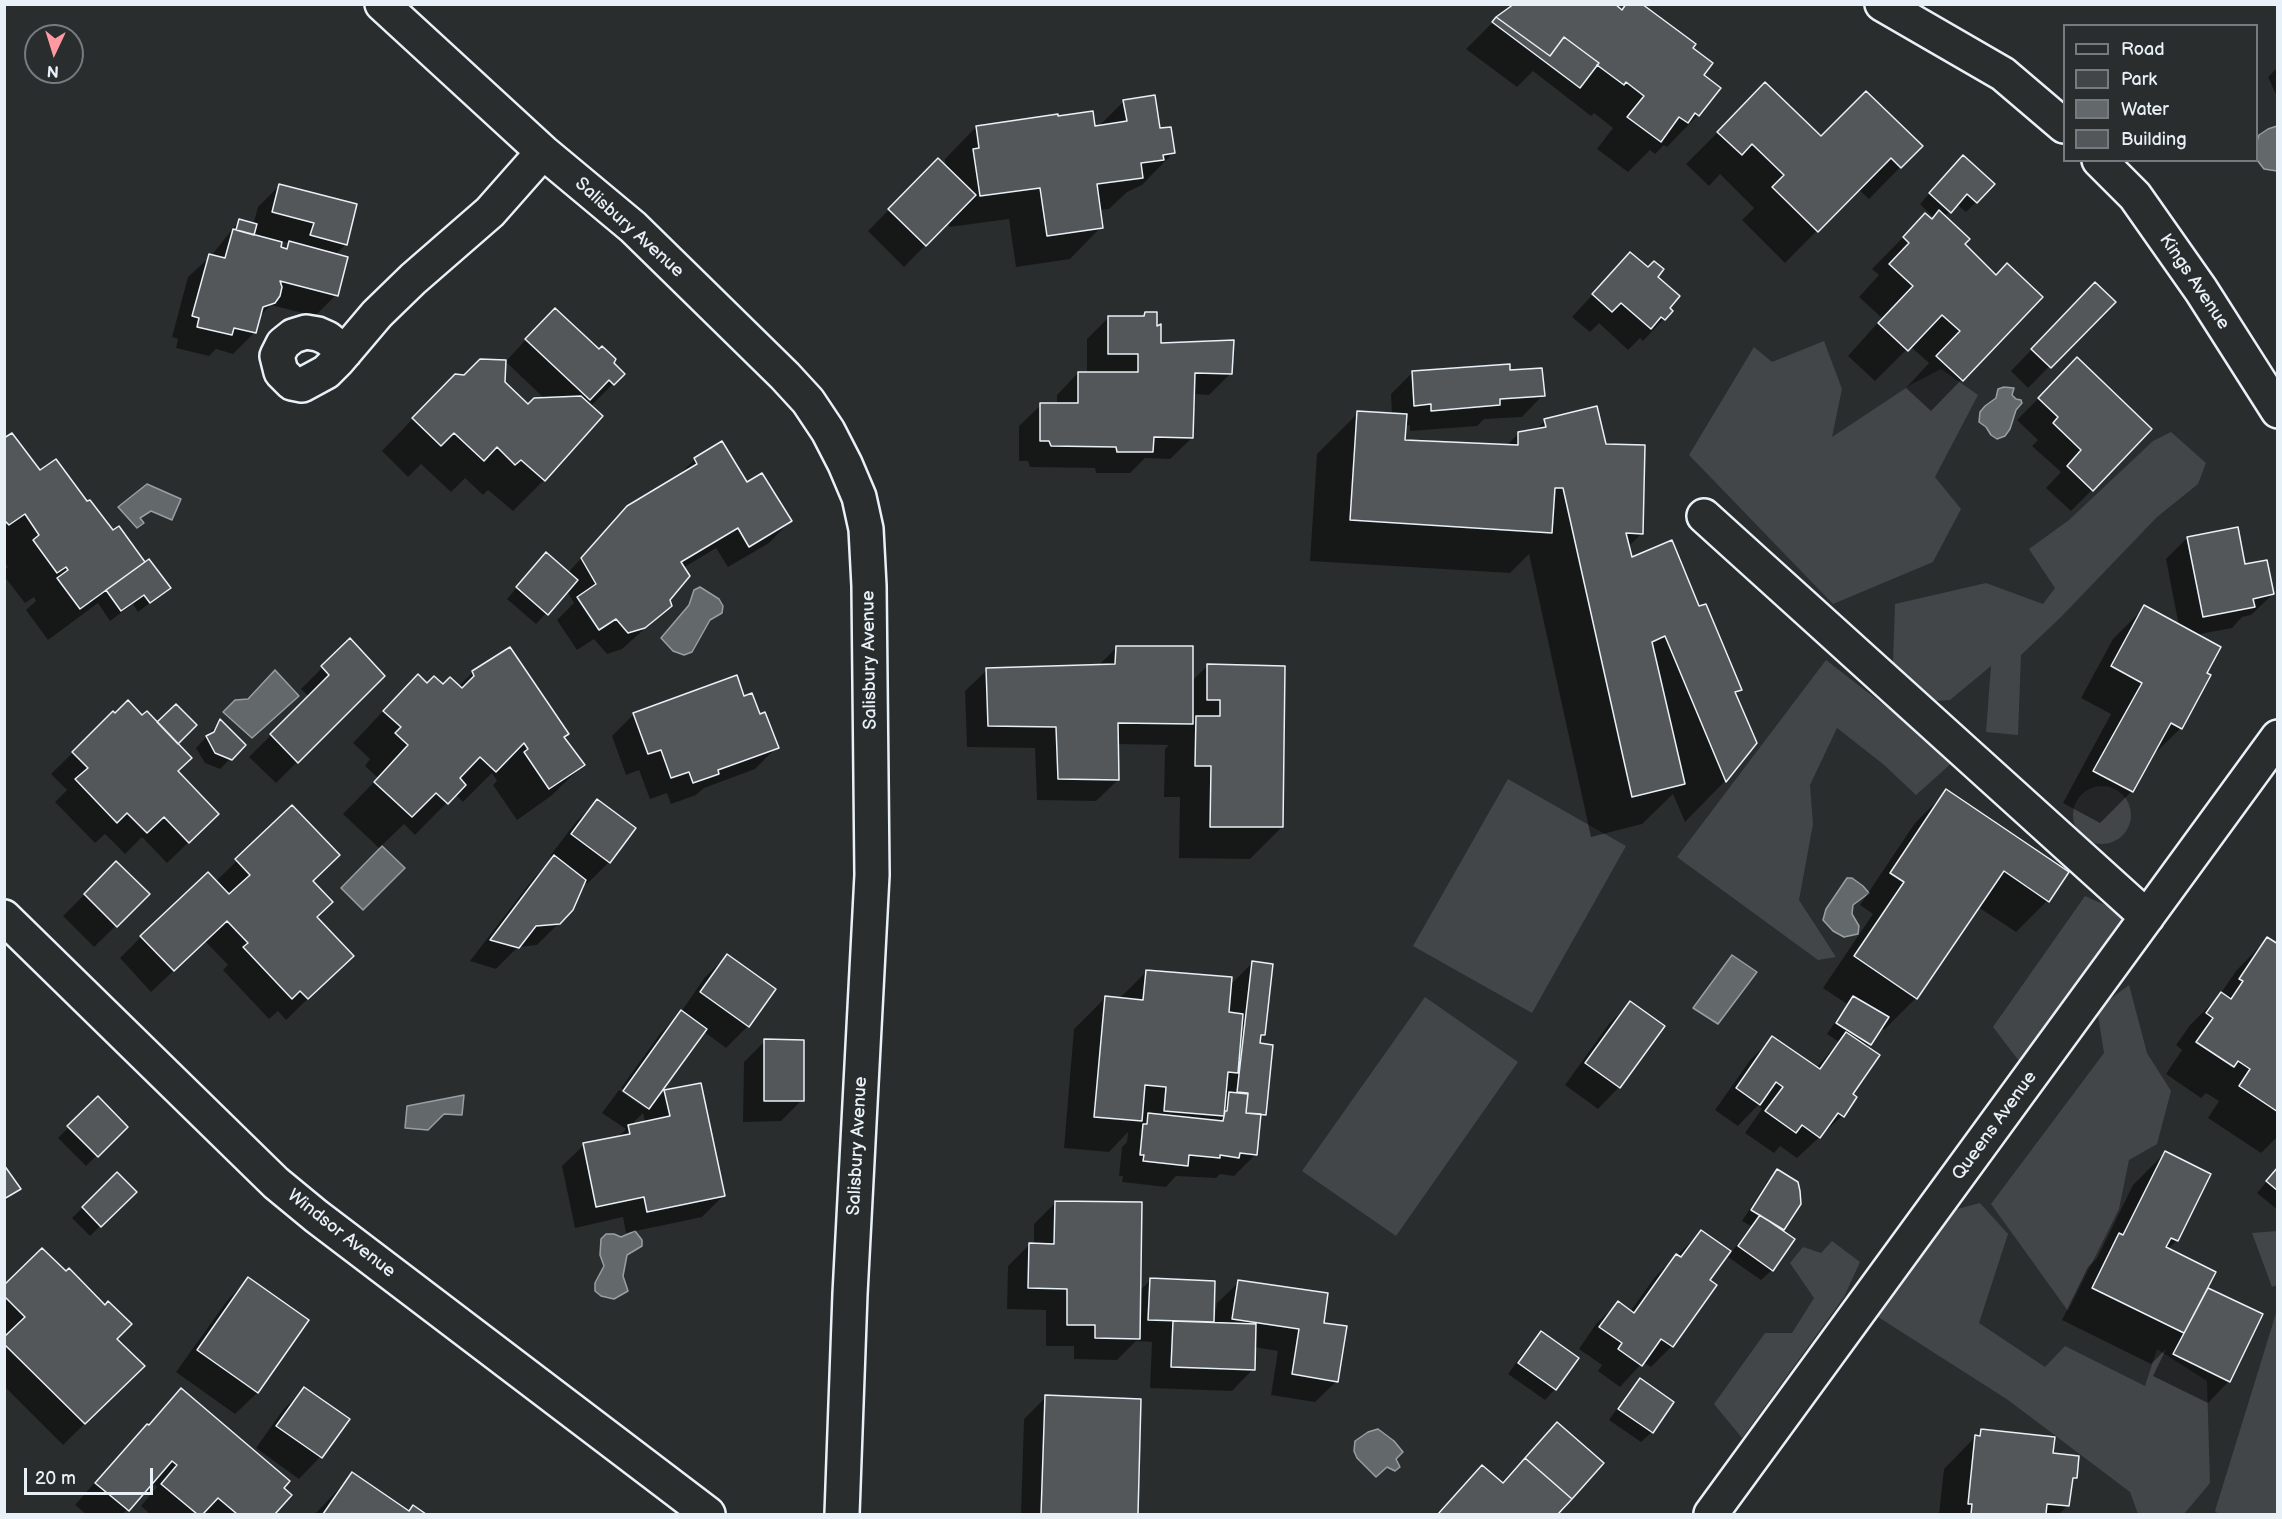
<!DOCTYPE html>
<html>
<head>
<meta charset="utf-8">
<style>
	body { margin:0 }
	#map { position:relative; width:2282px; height:1519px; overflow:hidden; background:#2a2d2e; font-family:"Balsamiq Sans",sans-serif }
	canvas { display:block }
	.frame { position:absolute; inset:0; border:6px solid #e8f1f8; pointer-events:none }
	.legend { position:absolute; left:2063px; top:24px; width:195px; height:138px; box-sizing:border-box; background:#2a2d2e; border:2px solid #767b7f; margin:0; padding:8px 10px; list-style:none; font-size:18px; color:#e8f1f8 }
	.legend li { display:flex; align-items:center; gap:12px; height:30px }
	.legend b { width:30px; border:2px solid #767b7f }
	.north { position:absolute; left:24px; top:24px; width:60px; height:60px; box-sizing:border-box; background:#2a2d2e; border:2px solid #767b7f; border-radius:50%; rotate:184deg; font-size:16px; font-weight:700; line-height:24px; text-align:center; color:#e8f1f8 }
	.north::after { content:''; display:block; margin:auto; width:21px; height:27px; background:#ff9aa2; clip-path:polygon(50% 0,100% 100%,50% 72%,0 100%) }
	.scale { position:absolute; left:24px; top:1468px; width:129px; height:27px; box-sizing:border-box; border:3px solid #e8f1f8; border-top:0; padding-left:8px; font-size:18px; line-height:21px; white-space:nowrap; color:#e8f1f8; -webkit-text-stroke:4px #2a2d2e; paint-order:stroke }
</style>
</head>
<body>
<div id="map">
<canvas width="2282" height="1519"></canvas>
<div class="frame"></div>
<ul class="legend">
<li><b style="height:8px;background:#2a2d2e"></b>Road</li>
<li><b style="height:16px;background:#424648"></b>Park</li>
<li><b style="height:16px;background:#63686b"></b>Water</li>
<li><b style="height:16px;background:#535759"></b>Building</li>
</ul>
<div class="north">N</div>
<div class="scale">20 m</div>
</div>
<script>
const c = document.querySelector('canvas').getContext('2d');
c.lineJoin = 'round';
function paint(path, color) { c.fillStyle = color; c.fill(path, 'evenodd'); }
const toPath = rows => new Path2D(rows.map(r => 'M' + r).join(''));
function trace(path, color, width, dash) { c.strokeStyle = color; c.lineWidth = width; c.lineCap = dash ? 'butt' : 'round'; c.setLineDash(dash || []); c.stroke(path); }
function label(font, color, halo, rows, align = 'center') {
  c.font = font + ' "Balsamiq Sans",sans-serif'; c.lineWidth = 5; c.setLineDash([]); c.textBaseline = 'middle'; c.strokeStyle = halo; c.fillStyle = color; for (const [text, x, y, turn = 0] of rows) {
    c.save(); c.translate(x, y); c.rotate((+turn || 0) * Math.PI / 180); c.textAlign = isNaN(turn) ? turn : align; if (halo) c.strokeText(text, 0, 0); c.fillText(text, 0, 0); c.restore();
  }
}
const green = toPath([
	[1824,341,1842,389,1832,437,1912,384,1941,369,1978,395,1935,477,1961,509,1933,562,1833,604,1689,455,1754,347,1772,362],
	[2171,432,2206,463,2198,484,2157,517,2061,617,2021,655,2018,735,1986,732,1991,666,1950,700,1935,701,1893,664,1895,604,1986,583,2043,604,2055,588,2029,549,2069,520,2153,441],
	[1826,660,1955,760,1916,795,1883,764,1837,728,1810,785,1813,824,1799,900,1836,957,1818,960,1677,857],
	[1508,779,1626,846,1532,1013,1413,946],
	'2073 815a29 29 0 1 1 58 0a29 29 0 1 1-58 0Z',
	[2085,896,2125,914,2019,1061,1993,1027],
	[2129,985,2147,1053,2171,1091,2157,1144,2129,1160,2119,1209,2068,1311,1991,1204,2104,1053,2097,1009],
	[1425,997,1518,1062,1396,1236,1302,1171],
	[1980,1203,2008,1234,1979,1323,2045,1367,2065,1346,2145,1386,2157,1349,2207,1381,2210,1483,2184,1514,2138,1514,2130,1492,2008,1400,1875,1315,1950,1211],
	[2277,1231,2277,1285,2272,1287,2252,1233],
	[1832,1241,1860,1262,1844,1297,1742,1438,1714,1404,1765,1333,1792,1333,1814,1298,1790,1263,1803,1247,1821,1253],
	[2277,1310,2277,1514,2218,1514,2215,1511]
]);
const water = toPath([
	[2277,126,2277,171,2264,169,2257,160,2257,141,2259,135,2268,129,2277,126],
	[2004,387,2014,388,2012,395,2016,399,2021,400,2022,403,2016,410,2010,429,2005,436,1997,439,1991,435,1986,427,1979,422,1980,412,1985,406,1996,398,1998,389,2004,387],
	[147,484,181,499,172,520,151,511,140,518,144,523,137,528,118,507,147,484],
	[700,587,719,599,723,606,722,613,710,620,692,652,684,655,673,651,661,638,689,605,694,590,700,587],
	[275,670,299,696,252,738,223,712,235,700,248,699,275,670],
	[382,846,405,868,363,910,341,888,382,846],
	[1847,878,1852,878,1863,886,1869,893,1853,905,1852,914,1859,926,1858,934,1844,937,1833,931,1823,920,1826,909,1847,878],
	[1732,955,1757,972,1718,1024,1693,1008,1732,955],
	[464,1095,462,1115,444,1114,428,1130,405,1128,407,1106,464,1095],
	[635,1231,642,1240,642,1246,627,1255,623,1276,628,1291,614,1299,601,1296,595,1291,595,1283,604,1266,600,1255,601,1239,606,1234,614,1234,621,1237,635,1231],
	[1378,1429,1394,1441,1403,1452,1396,1459,1400,1467,1395,1471,1387,1467,1376,1477,1357,1458,1354,1451,1355,1441,1368,1432,1378,1429]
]);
const shadow = toPath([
	[1627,4,1691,49,1702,75,1698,115,1667,147,1664,145,1655,154,1650,150,1628,172,1597,149,1613,128,1594,113,1591,116,1533,71,1517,87,1466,49,1497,18,1620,11],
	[2278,67,2278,99,2268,77],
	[1124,101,1159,130,1173,153,1142,185,1127,192,1109,209,1099,210,1101,227,1070,259,1016,267,1009,219,949,227,948,222,904,267,868,231,938,160,946,168,945,159,976,127,1057,118,1094,127,1098,127],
	[1734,116,1821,138,1921,146,1869,199,1858,189,1785,263,1742,220,1754,208,1720,174,1709,186,1686,164],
	[1952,168,1976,202,1966,212,1956,204,1944,217,1963,245,1962,379,1931,411,1906,388,1929,363,1910,346,1875,381,1848,356,1882,318,1859,297,1879,275,1872,269,1925,215,1931,221,1934,218,1920,204],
	[279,186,346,244,335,255,336,295,315,316,271,305,258,318,255,332,233,354,216,349,209,356,176,348,178,339,172,337,188,277,211,256,239,221,253,225,258,207],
	[280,241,289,243,283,249,279,248],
	[1630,254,1656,277,1667,308,1671,311,1643,341,1640,338,1628,350,1599,323,1590,332,1572,317],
	[2113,302,2028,388,2011,371,2074,306],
	[1145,313,1156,328,1160,345,1231,373,1209,395,1193,394,1192,438,1170,459,1145,458,1130,473,1096,473,1095,468,1030,467,1028,461,1019,461,1019,426,1041,405,1057,405,1057,395,1078,373,1087,373,1087,339,1109,317,1141,318],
	[534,331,623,374,590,407,544,480,513,511,488,490,483,495,465,478,451,492,421,464,408,477,382,451,423,408,464,376,506,361],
	[505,361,545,399,528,406,503,382],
	[2077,359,2092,490,2071,511,2046,488,2061,472,2032,446,2038,440,2017,420],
	[1509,371,1543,395,1522,417,1484,419,1477,426,1410,431,1410,425,1404,426,1403,442,1506,446,1519,433,1536,430,1545,421,1605,446,1642,533,1628,547,1631,559,1698,608,1740,689,1735,695,1755,743,1725,781,1685,822,1673,794,1642,824,1591,837,1529,554,1510,573,1310,561,1317,454,1358,413,1392,415,1391,394,1412,373],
	[4,440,40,472,87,503,112,532,169,588,138,612,133,604,110,621,98,603,48,640,26,610,36,601,34,597,25,603,4,576,4,570,8,567,4,562],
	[695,459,747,484,790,521,769,543,728,567,716,548,683,568,668,600,670,606,622,649,607,654,594,639,577,650,557,620,574,603,567,591,536,624,507,599,536,565,568,573,606,530,674,480],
	[2187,538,2244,566,2273,594,2251,615,2242,617,2232,628,2195,635,2205,673,2181,728,2149,759,2132,791,2100,823,2063,803,2111,714,2081,698,2113,639,2145,607,2179,626,2166,559],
	[350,640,383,676,276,783,249,757,309,697,301,689],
	[1117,647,1191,682,1207,666,1282,827,1250,859,1179,858,1180,797,1164,797,1165,749,1169,745,1117,744,1118,780,1096,801,1037,800,1035,748,967,747,965,691,987,670,1098,666],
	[473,672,563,738,583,765,551,796,517,820,493,785,497,781,492,773,463,802,455,794,415,835,404,824,379,848,343,814,378,778,365,766,370,759,353,743,386,708,427,685,458,687],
	[743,698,759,716,777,747,755,769,704,788,696,795,671,804,667,793,650,799,639,770,626,775,612,736,634,714],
	[113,713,142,717,176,744,176,771,196,835,167,863,142,837,125,854,105,834,95,843,55,802,67,790,51,774],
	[220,722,244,745,220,769,205,763,196,748],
	[1947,791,2047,901,2016,932,1978,907,1916,998,1884,1030,1880,1027,1866,1048,1842,1116,1797,1158,1780,1146,1774,1153,1745,1133,1762,1109,1758,1105,1738,1126,1715,1110,1751,1059,1773,1038,1816,1068,1839,1042,1827,1034,1847,1004,1823,988,1873,914,1860,905,1915,823],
	[597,801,634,828,609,862,587,884,584,881,559,923,537,945,518,947,496,969,470,961,533,879,553,858,550,856,576,822],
	[292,808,311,881,315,918,330,977,286,1020,278,1011,269,1019,223,970,228,965,205,941,151,992,120,958,141,937,215,882],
	[116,863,148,894,94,947,63,916],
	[2267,939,2278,946,2278,1140,2275,1139,2261,1153,2208,1118,2219,1101,2206,1093,2201,1098,2166,1074,2182,1050,2176,1045,2190,1025,2219,996,2236,971],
	[727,956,774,989,748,1026,726,1048,703,1031,654,1100,655,1101,665,1091,723,1196,702,1217,626,1233,623,1217,575,1228,562,1166,584,1145,617,1138,626,1129,602,1113,619,1090,646,1109,646,1105,621,1088,660,1034,679,1015,705,977],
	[643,1113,645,1123,630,1126],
	[1252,963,1264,1035,1259,1039,1264,1114,1259,1120,1255,1155,1234,1176,1220,1174,1216,1178,1176,1176,1166,1187,1122,1182,1123,1176,1119,1176,1122,1147,1127,1142,1128,1132,1109,1152,1064,1148,1074,1029,1105,998,1119,999,1147,971,1229,986],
	[1630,1003,1619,1087,1598,1109,1565,1085,1609,1024],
	[765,1041,802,1100,781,1121,743,1122,744,1062],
	[98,1098,126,1127,86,1166,58,1138],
	[2165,1153,2177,1240,2167,1250,2203,1295,2209,1289,2229,1381,2208,1403,2153,1376,2166,1349,2151,1364,2062,1320,2088,1267,2097,1258,2133,1185],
	[4,1167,19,1189,4,1202],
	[2278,1168,2278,1210,2257,1193],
	[1777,1171,1783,1229,1772,1270,1761,1280,1728,1257,1751,1226,1742,1221,1767,1182],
	[117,1174,135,1192,90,1236,72,1218],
	[1056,1202,1139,1291,1151,1280,1215,1318,1217,1303,1239,1282,1322,1324,1337,1381,1315,1402,1271,1395,1278,1351,1254,1347,1253,1369,1232,1391,1150,1388,1152,1342,1136,1341,1117,1360,1074,1359,1074,1346,1046,1346,1046,1310,1007,1309,1008,1266,1029,1245,1034,1245,1034,1224],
	[1701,1232,1708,1280,1672,1346,1651,1367,1643,1362,1620,1387,1598,1371,1602,1365,1579,1349,1596,1324,1618,1303,1630,1312,1655,1277],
	[248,1279,307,1321,257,1393,235,1414,176,1372,227,1301],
	[4,1287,115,1339,143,1366,63,1445,4,1386],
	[1541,1333,1555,1389,1545,1400,1508,1374,1530,1344],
	[1641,1380,1652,1432,1641,1442,1609,1420,1630,1390],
	[304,1389,348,1420,320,1457,299,1479,256,1448,283,1410],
	[182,1390,290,1495,273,1514,150,1514,141,1506,157,1487,151,1482,123,1514,86,1514,75,1505,126,1447],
	[1046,1397,1139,1400,1136,1514,1021,1514,1024,1419],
	[1557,1424,1602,1463,1556,1514,1437,1514,1483,1467,1501,1483],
	[1982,1430,2076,1478,2071,1483,2068,1505,2059,1514,1939,1514,1944,1469],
	[353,1474,408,1512,413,1507,423,1514,315,1514]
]);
const building = toPath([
	[1514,4,1615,4,1622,10,1626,4,1642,4,1696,44,1693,48,1713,63,1704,75,1721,88,1699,116,1695,113,1688,123,1679,117,1661,142,1627,117,1644,96,1626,82,1624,85,1597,65,1599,63,1564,37,1550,56,1496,17,1514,4],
	[1496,17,1550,56,1564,37,1599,63,1580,88,1492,22,1496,17],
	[1765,82,1821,136,1866,91,1923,146,1901,168,1891,158,1818,232,1772,187,1784,175,1752,144,1742,155,1717,132,1765,82],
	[1155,95,1160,128,1171,127,1175,153,1163,155,1164,160,1141,163,1143,178,1097,184,1103,228,1047,236,1040,188,980,196,973,149,979,148,976,126,1058,114,1058,116,1093,111,1095,126,1127,121,1123,100,1155,95],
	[1963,155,1995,184,1977,203,1967,194,1951,213,1929,193,1963,155],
	[938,158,976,195,926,246,888,209,938,158],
	[279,184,357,204,347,245,310,235,314,223,272,212,279,184],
	[1939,210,1970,239,1965,244,1996,275,2007,263,2043,297,1963,381,1936,356,1960,331,1942,315,1908,351,1878,323,1913,286,1889,264,1909,243,1903,237,1925,213,1932,219,1939,210],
	[239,219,257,224,254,235,236,230,239,219],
	[233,229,282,242,281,247,287,249,289,241,348,257,338,296,280,281,282,287,280,296,275,303,263,307,256,333,234,328,232,335,197,327,199,318,192,316,209,254,225,258,233,229],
	[1630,252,1648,267,1654,261,1664,269,1658,277,1680,296,1670,308,1673,311,1665,320,1661,317,1651,329,1621,303,1612,312,1592,294,1630,252],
	[2095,282,2116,302,2051,368,2031,349,2095,282],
	[555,308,599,349,602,346,616,359,614,363,625,374,614,385,609,380,590,400,525,339,555,308],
	[1145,312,1157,312,1157,326,1161,324,1161,343,1234,340,1232,374,1195,373,1193,438,1154,437,1153,452,1117,452,1116,447,1051,446,1049,441,1040,441,1040,403,1078,403,1078,372,1138,372,1138,354,1108,354,1108,316,1144,316,1145,312],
	[2077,357,2152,429,2093,491,2067,466,2081,450,2053,423,2058,417,2038,398,2077,357],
	[480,359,506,360,505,382,528,404,534,398,581,396,603,416,545,481,521,460,515,465,497,447,484,461,454,433,441,446,412,418,455,374,464,375,480,359],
	[1510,364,1510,370,1542,368,1545,396,1500,399,1500,405,1431,411,1431,404,1414,406,1412,371,1510,364],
	[1597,406,1606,444,1645,445,1643,534,1626,533,1632,557,1672,540,1699,606,1706,604,1742,690,1735,692,1757,743,1726,782,1665,636,1652,642,1685,784,1632,797,1563,488,1555,488,1552,533,1350,520,1357,411,1407,414,1405,440,1518,445,1518,432,1546,427,1544,419,1597,406],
	[12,433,40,470,56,459,87,501,90,500,113,530,119,526,145,562,80,609,57,578,68,570,66,567,57,573,33,540,39,535,25,514,9,525,4,520,4,438,12,433],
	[722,441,747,482,762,473,792,521,749,547,738,528,681,562,690,576,670,600,672,606,645,628,628,633,616,619,599,630,577,597,596,584,581,558,627,506,697,464,694,458,722,441],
	[2238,527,2245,564,2267,560,2274,594,2253,599,2255,607,2203,617,2187,537,2238,527],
	[546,552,578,580,548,615,516,587,546,552],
	[149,559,171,588,150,603,144,595,121,611,106,590,149,559],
	[2144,605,2221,647,2207,673,2211,675,2182,729,2171,723,2133,792,2093,771,2142,683,2111,666,2144,605],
	[350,638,385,676,298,763,270,734,329,675,321,666,350,638],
	[1116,646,1193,646,1193,724,1118,723,1119,780,1058,779,1056,727,988,726,986,668,1115,664,1116,646],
	[510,647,569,734,564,737,585,765,549,789,524,752,528,749,524,743,496,772,480,757,460,778,466,785,448,804,436,793,412,817,374,782,408,745,395,733,401,727,383,711,418,674,427,683,434,676,443,684,450,677,462,688,474,676,472,671,510,647],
	[1207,664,1285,666,1283,827,1210,827,1211,766,1195,766,1196,716,1220,716,1220,700,1207,700,1207,664],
	[737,675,744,696,752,693,760,714,765,712,779,748,718,770,719,774,693,783,689,772,671,778,661,750,648,754,633,713,737,675],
	[128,700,142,715,147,711,192,758,178,771,219,814,189,843,164,817,147,833,127,813,117,823,75,779,88,768,72,752,113,711,115,713,128,700],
	[176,704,197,725,178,744,157,722,176,704],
	[220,719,246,745,232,760,215,753,206,736,214,732,220,719],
	[1946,789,2069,872,2049,902,2004,871,1917,999,1854,956,1904,882,1890,873,1946,789],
	[597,799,636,828,610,863,571,834,597,799],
	[292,805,340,855,313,881,333,902,317,917,354,956,308,999,300,991,292,999,243,947,248,943,227,921,174,971,140,936,208,872,229,894,250,875,235,859,292,805],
	[554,855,586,880,573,910,560,924,536,926,519,948,490,940,554,855],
	[116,861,150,894,117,927,84,894,116,861],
	[2267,937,2278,944,2278,1112,2239,1086,2250,1069,2238,1061,2234,1067,2196,1042,2213,1018,2206,1013,2221,992,2231,999,2243,981,2239,979,2267,937],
	[727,954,776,989,749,1027,700,992,727,954],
	[1252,961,1273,964,1265,1035,1261,1035,1260,1043,1273,1045,1266,1115,1246,1113,1248,1093,1237,1092,1252,961],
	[1146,970,1232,977,1229,1012,1243,1014,1238,1073,1228,1072,1224,1116,1164,1111,1166,1087,1145,1085,1142,1121,1094,1117,1105,996,1143,1000,1146,970],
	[1853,996,1889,1017,1871,1045,1836,1023,1853,996],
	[1630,1001,1665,1026,1620,1088,1585,1063,1630,1001],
	[681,1010,707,1029,649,1109,623,1091,681,1010],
	[1846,1032,1880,1055,1853,1094,1857,1097,1844,1117,1838,1113,1820,1138,1802,1125,1796,1133,1765,1111,1783,1087,1776,1082,1760,1105,1736,1088,1772,1036,1820,1069,1846,1032],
	[764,1039,804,1040,804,1101,764,1101,764,1039],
	[701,1083,725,1196,647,1212,644,1197,596,1207,583,1143,630,1134,628,1125,670,1116,664,1090,701,1083],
	[1229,1092,1248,1094,1246,1113,1261,1114,1257,1155,1240,1153,1239,1158,1220,1155,1220,1158,1189,1155,1188,1166,1143,1161,1144,1155,1140,1155,1143,1124,1147,1124,1148,1113,1223,1121,1225,1111,1227,1111,1229,1092],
	[98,1096,128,1127,98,1157,67,1126,98,1096],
	[2165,1151,2211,1174,2178,1241,2171,1238,2166,1247,2216,1272,2184,1333,2092,1288,2119,1233,2123,1235,2165,1151],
	[4,1165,21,1189,4,1199,4,1165],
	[2278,1167,2278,1191,2266,1181,2278,1167],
	[1777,1169,1798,1182,1800,1191,1801,1204,1784,1230,1751,1210,1777,1169],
	[117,1172,137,1192,101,1227,82,1207,117,1172],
	[1055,1201,1142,1202,1140,1339,1095,1338,1095,1325,1067,1325,1067,1289,1028,1288,1029,1243,1054,1244,1055,1201],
	[1760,1215,1795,1239,1773,1271,1738,1246,1760,1215],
	[1701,1230,1731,1251,1710,1280,1717,1285,1673,1347,1661,1339,1642,1366,1618,1349,1622,1343,1599,1327,1618,1301,1634,1313,1676,1254,1681,1257,1701,1230],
	[42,1248,66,1271,69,1268,105,1305,108,1301,132,1324,117,1339,145,1366,85,1424,4,1344,4,1337,25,1317,4,1296,4,1285,42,1248],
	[248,1277,309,1320,258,1393,197,1350,248,1277],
	[1150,1278,1215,1281,1214,1322,1148,1320,1150,1278],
	[1238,1280,1328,1293,1324,1323,1347,1326,1338,1382,1292,1374,1299,1329,1232,1319,1238,1280],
	[2208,1288,2263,1314,2230,1382,2173,1354,2208,1288],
	[1173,1321,1256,1324,1255,1370,1171,1367,1173,1321],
	[1541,1331,1579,1358,1556,1390,1518,1363,1541,1331],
	[1640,1378,1674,1402,1653,1433,1618,1409,1640,1378],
	[304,1387,350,1419,322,1458,276,1426,304,1387],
	[181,1388,290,1481,284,1488,292,1495,275,1514,237,1514,218,1498,203,1514,197,1514,161,1484,177,1465,172,1461,129,1511,95,1483,147,1424,149,1425,181,1388],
	[1045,1395,1141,1399,1138,1514,1041,1514,1045,1395],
	[1557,1422,1604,1463,1572,1499,1525,1458,1557,1422],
	[1981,1429,2055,1437,2053,1453,2079,1456,2077,1478,2073,1478,2069,1506,2047,1504,2046,1514,1971,1514,1972,1504,1968,1504,1975,1435,1980,1436,1981,1429],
	[1525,1458,1572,1499,1558,1514,1438,1514,1482,1465,1503,1483,1525,1458],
	[352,1472,409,1511,413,1505,426,1514,323,1514,352,1472]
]);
const minor = toPath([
	[382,4,543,152,633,227,785,376,808,401,828,431,845,464,859,497,866,529,869,586,872,875,850,1294,842,1514],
	[1882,4,2003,74,2064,126],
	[2099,160,2135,196,2201,290,2278,411],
	[345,352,327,338,318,334,306,332,293,336,283,344,277,356,281,372,292,383,302,385,326,372,338,360,377,314,413,279,490,212,543,152],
	[1704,516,2147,917],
	[4,917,276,1183,316,1216,708,1514],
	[1711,1514,2278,737]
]);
const streetNames = [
	["Salisbury Avenue",629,228,42],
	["Kings Avenue",2194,282,56],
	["Salisbury Avenue",870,660,-91],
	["Queens Avenue",1995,1126,-54],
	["Salisbury Avenue",858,1146,-87],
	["Windsor Avenue",341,1234,38]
];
paint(green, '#424648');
paint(water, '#63686b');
trace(water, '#989fa3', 1.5);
paint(shadow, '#0007');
paint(building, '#535759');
trace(building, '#e8f1f8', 1.5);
trace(minor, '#e8f1f8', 38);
trace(minor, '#2a2d2e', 33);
label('18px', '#e8f1f8', '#2a2d2e', streetNames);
</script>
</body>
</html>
